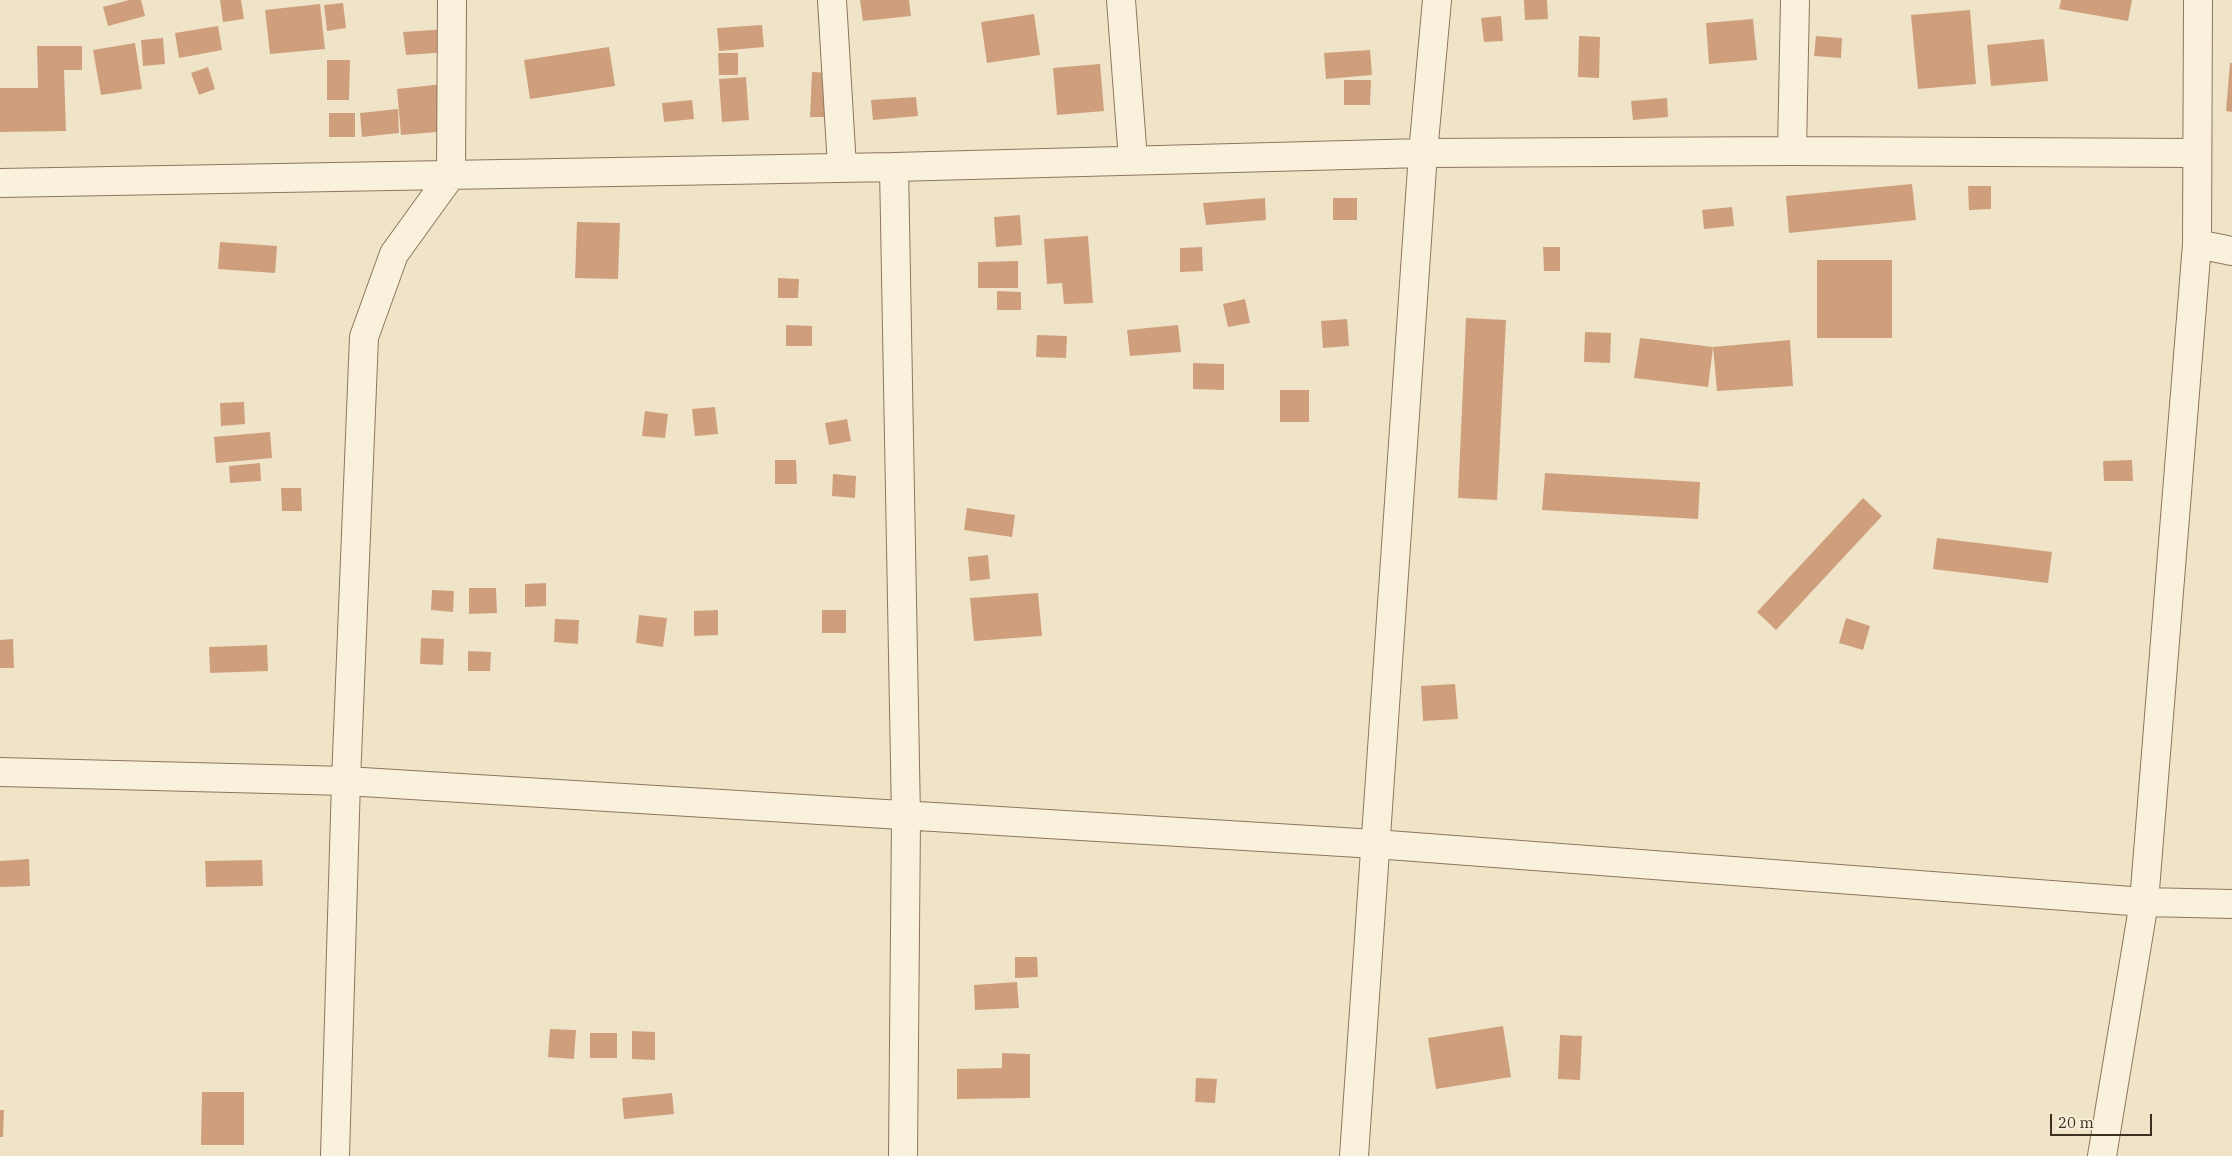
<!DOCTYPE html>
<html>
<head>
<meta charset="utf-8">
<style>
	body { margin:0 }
	#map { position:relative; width:2232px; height:1156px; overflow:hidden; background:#f0e4c8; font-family:"IBM Plex Serif",serif }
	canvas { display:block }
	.scale { position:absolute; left:2050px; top:1114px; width:102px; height:22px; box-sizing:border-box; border:2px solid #3d2e20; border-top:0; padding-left:6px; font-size:15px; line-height:18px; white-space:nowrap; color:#3d2e20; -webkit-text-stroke:4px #f7eed8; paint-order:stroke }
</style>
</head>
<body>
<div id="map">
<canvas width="2232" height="1156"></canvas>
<div class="scale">20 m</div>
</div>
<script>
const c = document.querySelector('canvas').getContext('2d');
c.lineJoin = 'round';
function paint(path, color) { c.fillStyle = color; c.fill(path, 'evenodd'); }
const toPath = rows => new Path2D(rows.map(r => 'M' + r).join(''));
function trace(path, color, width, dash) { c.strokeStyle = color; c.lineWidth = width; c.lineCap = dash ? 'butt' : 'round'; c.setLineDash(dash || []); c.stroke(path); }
const building = toPath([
	[129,0,141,0,145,16,108,26,103,7],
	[220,0,241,0,244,19,223,22],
	[860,0,909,0,911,16,863,21],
	[1524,0,1547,0,1548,19,1525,20],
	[2061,0,2132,0,2128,21,2059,9],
	[343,3,346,28,327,31,324,5],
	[320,4,325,49,270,54,265,10],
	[1970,10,1976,84,1918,89,1911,15],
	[1034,14,1040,55,987,63,981,22],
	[1501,16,1503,41,1484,42,1481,18],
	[1753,19,1757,60,1709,64,1706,23],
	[762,25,764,47,719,51,717,28],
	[218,26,222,50,179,58,175,33],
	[447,29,449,52,406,55,403,32],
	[1579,36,1600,37,1599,78,1578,77],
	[1816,36,1842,38,1841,58,1814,56],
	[163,38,165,64,143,66,141,40],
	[2044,39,2048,81,1991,86,1987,45],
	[135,43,142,89,101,95,93,50],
	[37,46,82,46,82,70,64,70,66,131,0,132,0,88,38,88],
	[609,47,615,86,530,99,524,60],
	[1370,50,1372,75,1326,79,1324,53],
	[718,53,738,53,738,75,719,75],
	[327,60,350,60,349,100,327,100],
	[2230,63,2232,63,2232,112,2226,111],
	[1100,64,1104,111,1057,115,1053,68],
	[208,67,215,89,199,95,191,73],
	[812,72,830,73,828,117,810,117],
	[746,77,749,120,722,122,719,79],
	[1344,80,1371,80,1370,105,1344,105],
	[443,84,448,131,401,135,397,89],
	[916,97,918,116,873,120,871,100],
	[1667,98,1668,117,1633,120,1631,101],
	[692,100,694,119,664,122,662,103],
	[398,109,399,133,362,137,360,113],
	[329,113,355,113,355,137,329,137],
	[1912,184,1916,220,1789,233,1786,196],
	[1968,186,1991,186,1991,209,1969,210],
	[1265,198,1266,220,1206,225,1203,203],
	[1333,198,1357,198,1357,220,1333,220],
	[1732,207,1734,226,1704,229,1702,210],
	[1020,215,1022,245,996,247,994,217],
	[577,222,620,223,618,279,575,278],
	[1088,236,1093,303,1064,304,1062,283,1047,284,1044,239],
	[220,242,277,246,275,273,218,269],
	[1202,247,1203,271,1180,272,1180,248],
	[1543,247,1560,247,1560,271,1544,271],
	[1817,260,1892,260,1892,338,1817,338],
	[1018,261,1018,288,978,288,978,262],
	[778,278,799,279,798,298,778,298],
	[997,291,1021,292,1021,310,997,310],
	[1245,299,1250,323,1228,327,1223,304],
	[1466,318,1506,320,1497,500,1458,498],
	[1347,319,1349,346,1323,348,1321,321],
	[786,325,812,326,812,346,786,346],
	[1178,325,1181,352,1130,356,1127,330],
	[1585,332,1611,333,1610,363,1584,362],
	[1037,335,1067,336,1066,358,1036,357],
	[1640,338,1713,347,1790,340,1793,386,1717,391,1713,347,1708,387,1634,378],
	[1193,363,1224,364,1224,390,1193,389],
	[1280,390,1309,390,1309,422,1280,422],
	[244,402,245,424,221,426,220,403],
	[715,407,718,434,695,436,692,409],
	[645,411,668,414,665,438,642,436],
	[847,419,851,441,829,445,825,423],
	[270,432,272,458,216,463,214,437],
	[775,460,796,460,797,484,775,484],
	[2132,460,2133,481,2104,481,2103,461],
	[260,463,261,481,230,483,229,466],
	[1545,473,1700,482,1698,519,1542,510],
	[833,474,856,476,855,498,832,496],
	[281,488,301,488,302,511,282,511],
	[1863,498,1882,516,1776,630,1757,612],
	[967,508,1015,515,1012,537,964,530],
	[1937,538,2052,552,2048,583,1933,569],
	[988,555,990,579,970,581,968,557],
	[546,583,546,606,525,607,525,584],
	[469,588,496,588,497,613,469,614],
	[432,590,454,591,453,612,431,610],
	[1038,593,1042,636,974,641,970,598],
	[718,610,718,635,694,636,694,611],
	[822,610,846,610,846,633,822,633],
	[639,615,667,618,663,647,636,643],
	[1846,618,1870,626,1863,650,1839,643],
	[555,619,579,620,578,644,554,642],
	[421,638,444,639,443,665,420,664],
	[13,639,14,668,0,668,0,640],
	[267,645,268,671,210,673,209,647],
	[468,651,491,652,490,671,468,671],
	[1455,684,1458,719,1423,721,1421,686],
	[29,859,30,886,0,887,0,861],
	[262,860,263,886,206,887,205,861],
	[1015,957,1037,957,1038,977,1015,978],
	[1017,982,1019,1008,975,1010,974,985],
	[1503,1026,1511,1077,1436,1089,1428,1038],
	[550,1029,576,1030,574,1059,548,1057],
	[632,1031,655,1032,655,1060,632,1059],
	[590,1033,617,1033,617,1058,590,1058],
	[1560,1035,1582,1036,1580,1080,1558,1079],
	[1002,1053,1030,1054,1030,1098,957,1099,957,1069,1002,1068],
	[1196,1078,1217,1079,1215,1103,1195,1102],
	[202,1092,244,1092,244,1145,201,1145],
	[672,1093,674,1114,624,1119,622,1098],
	[0,1110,4,1110,3,1137,0,1137]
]);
const minor = toPath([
	[832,0,842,167],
	[1121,0,1133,160],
	[1792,151,1795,0],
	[894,167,906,817,903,1156],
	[0,183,894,167,1423,153,1792,151,2197,153],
	[2197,244,2232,251],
	[0,772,346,781,1375,844,2144,902,2232,904],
	[335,1156,346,781,364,337,394,254,451,175,452,0],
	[1354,1156,1423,153,1437,0],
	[2102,1156,2144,902,2197,244,2198,0]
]);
paint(building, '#cf9f7d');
trace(minor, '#8d765c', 30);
trace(minor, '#faf1dc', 28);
</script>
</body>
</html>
